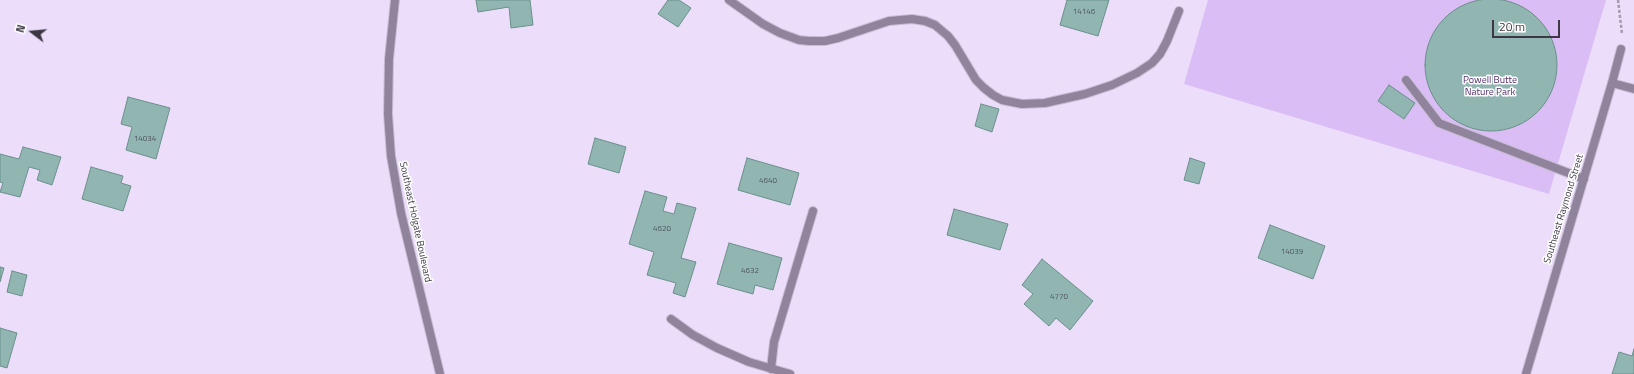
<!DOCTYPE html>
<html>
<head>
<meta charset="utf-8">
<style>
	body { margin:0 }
	#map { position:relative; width:1634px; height:374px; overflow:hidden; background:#ecdefb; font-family:"Titillium Web",sans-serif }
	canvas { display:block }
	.north { position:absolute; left:12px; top:12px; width:40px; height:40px; -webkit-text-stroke:3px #fff; paint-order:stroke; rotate:286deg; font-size:11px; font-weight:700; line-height:16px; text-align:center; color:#3c3742 }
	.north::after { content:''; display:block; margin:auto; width:14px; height:18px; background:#3c3742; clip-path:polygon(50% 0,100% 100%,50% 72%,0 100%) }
	.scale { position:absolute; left:1492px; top:20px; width:68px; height:18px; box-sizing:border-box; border:2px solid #3c3742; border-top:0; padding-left:5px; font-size:12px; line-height:14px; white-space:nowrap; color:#3c3742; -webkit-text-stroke:3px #fff; paint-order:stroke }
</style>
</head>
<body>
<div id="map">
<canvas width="1634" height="374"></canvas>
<div class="north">N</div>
<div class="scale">20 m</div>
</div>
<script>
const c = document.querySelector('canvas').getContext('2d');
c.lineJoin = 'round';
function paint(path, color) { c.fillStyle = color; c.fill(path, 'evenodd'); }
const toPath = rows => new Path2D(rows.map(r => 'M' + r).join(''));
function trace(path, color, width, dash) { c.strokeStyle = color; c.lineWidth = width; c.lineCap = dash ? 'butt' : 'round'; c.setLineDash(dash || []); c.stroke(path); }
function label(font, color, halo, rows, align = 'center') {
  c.font = font + ' "Titillium Web",sans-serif'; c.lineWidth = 3; c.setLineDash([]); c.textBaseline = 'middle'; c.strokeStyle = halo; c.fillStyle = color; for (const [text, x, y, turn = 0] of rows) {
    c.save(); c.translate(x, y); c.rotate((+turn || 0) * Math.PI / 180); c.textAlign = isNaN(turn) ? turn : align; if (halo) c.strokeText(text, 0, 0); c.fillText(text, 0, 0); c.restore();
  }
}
const green = toPath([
	[1208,0,1606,0,1549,194,1184,84]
]);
const building = toPath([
	'1425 65a66 66 0 1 1 132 0a66 66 0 1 1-132 0Z',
	[476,0,530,0,533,25,511,28,509,7,478,12,476,0],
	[668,0,679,0,691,8,678,27,658,14,668,0],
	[1067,0,1109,0,1098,36,1060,25,1067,0],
	[1389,85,1415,103,1404,119,1378,101,1389,85],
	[128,97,170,108,156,159,126,150,132,127,121,124,128,97],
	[981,104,999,109,992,132,975,126,981,104],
	[595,138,626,147,619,173,588,164,595,138],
	[23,147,61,157,52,185,37,180,40,170,29,167,20,197,0,192,3,183,0,182,0,154,19,159,23,147],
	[747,158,799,173,790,205,738,190,747,158],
	[1190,158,1205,163,1199,184,1184,180,1190,158],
	[91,167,123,176,121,183,131,186,123,211,82,199,91,167],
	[645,191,667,197,663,211,674,214,677,203,696,208,681,258,696,262,685,297,673,293,676,283,647,275,654,252,629,244,645,191],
	[954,209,1008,224,1000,250,947,235,954,209],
	[1270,225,1325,246,1313,279,1258,258,1270,225],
	[729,243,782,258,773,290,755,285,753,294,717,284,729,243],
	[1042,259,1093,301,1070,330,1056,318,1049,326,1024,304,1033,294,1022,285,1042,259],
	[0,267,4,268,0,282,0,267],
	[12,271,27,275,22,296,7,292,12,271],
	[0,328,17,333,7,368,0,366,0,328],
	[1634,349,1634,374,1612,374,1619,352,1632,356,1634,349]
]);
const path = toPath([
	[1618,0,1622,34]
]);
const lane = toPath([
	[729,0,763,24,780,33,799,40,809,41,825,41,838,38,889,21,912,19,925,21,935,25,948,36,955,45,976,80,984,88,993,95,1002,100,1022,104,1045,103,1085,94,1112,85,1137,73,1152,63,1160,54,1167,41,1179,11],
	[1406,80,1439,123,1584,179],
	[771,369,774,342,813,211]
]);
const street = toPath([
	[395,0,389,59,388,114,391,156,401,213,440,374],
	[1612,83,1634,89],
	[671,319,693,335,717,348,749,362,790,374],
	[1526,374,1612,83,1621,49]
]);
const numberNames = [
	["14146",1084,12],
	["14034",145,139],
	["4640",768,181],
	["4620",662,229],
	["14039",1292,252],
	["4632",750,271],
	["4770",1059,297]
];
const parkNames = [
	["Powell Butte",1490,81],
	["Nature Park",1490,93]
];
const streetNames = [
	["Southeast Raymond Street",1564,209,-73],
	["Southeast Holgate Boulevard",415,222,78]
];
paint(green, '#d9bdf4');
paint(building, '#91b6b2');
trace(building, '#6b908b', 1);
trace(lane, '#c9bdd6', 10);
trace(street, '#c9bdd6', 10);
trace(path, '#a398ae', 2.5, [3, 2]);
trace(lane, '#90849c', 8);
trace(street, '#90849c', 8);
label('8px', '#51575e', null, numberNames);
label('10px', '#512d6e', '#fff', parkNames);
label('10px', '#3c3742', '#fff', streetNames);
</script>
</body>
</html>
